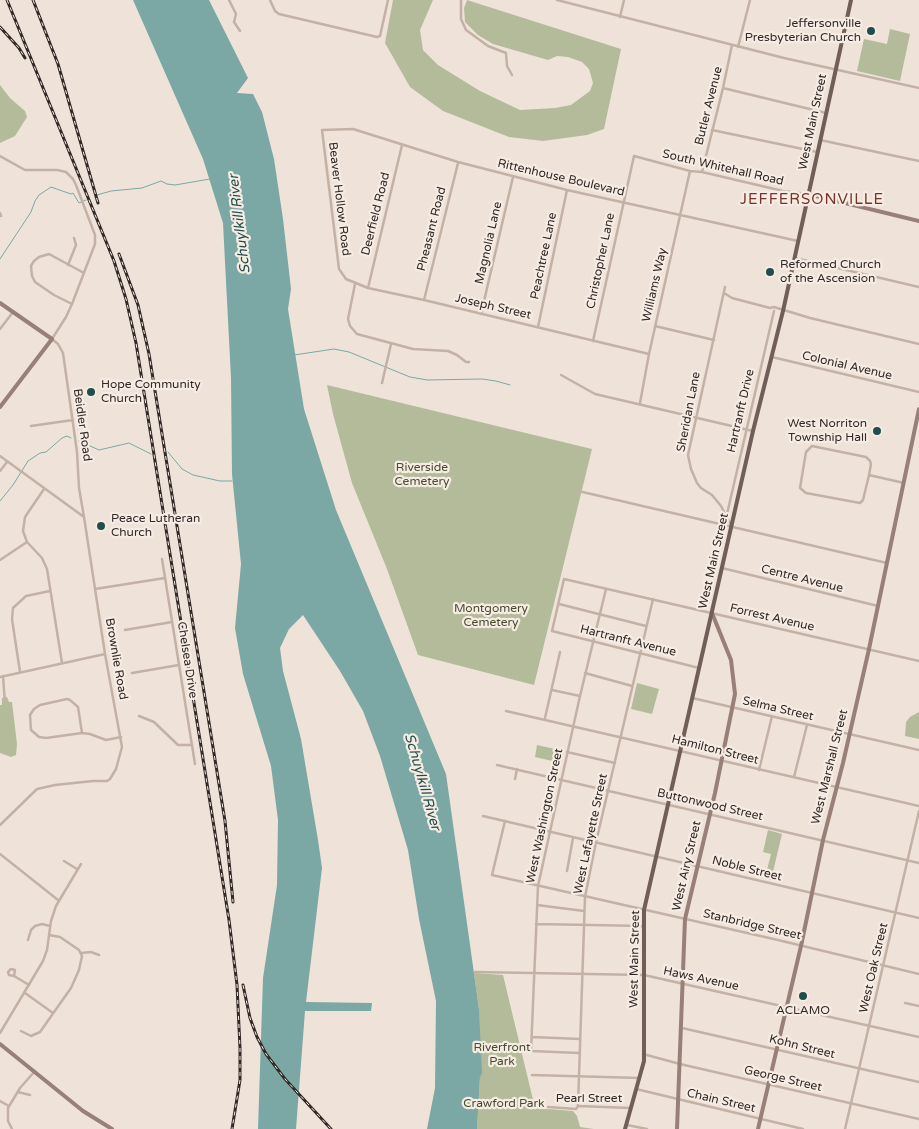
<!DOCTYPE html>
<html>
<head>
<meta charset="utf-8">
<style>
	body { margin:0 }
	canvas { display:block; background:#eee2d9 }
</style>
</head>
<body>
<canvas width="919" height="1129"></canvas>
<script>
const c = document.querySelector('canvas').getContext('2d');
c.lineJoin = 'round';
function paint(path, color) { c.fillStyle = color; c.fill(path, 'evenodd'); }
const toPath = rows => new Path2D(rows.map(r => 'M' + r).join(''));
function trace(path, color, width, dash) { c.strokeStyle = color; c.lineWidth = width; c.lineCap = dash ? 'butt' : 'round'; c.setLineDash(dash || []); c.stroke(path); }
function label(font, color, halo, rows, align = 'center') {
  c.font = font + ' "Varela Round",sans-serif'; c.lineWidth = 4.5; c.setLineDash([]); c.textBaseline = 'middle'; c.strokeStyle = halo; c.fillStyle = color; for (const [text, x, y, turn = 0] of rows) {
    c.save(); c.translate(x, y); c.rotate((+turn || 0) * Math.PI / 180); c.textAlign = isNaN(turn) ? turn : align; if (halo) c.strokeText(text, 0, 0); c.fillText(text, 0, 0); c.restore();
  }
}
const green = toPath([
	[393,0,433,0,420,30,423,50,438,65,480,91,520,110,555,108,571,105,590,91,593,83,589,69,582,62,568,57,557,56,548,60,493,44,478,35,465,22,464,8,467,0,621,49,604,129,587,135,543,141,509,137,443,111,410,87,385,43],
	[890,29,910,34,900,81,857,71,864,39,887,44],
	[0,85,10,98,25,111,27,117,15,136,0,143],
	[327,385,592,449,534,685,418,655,387,569,352,483,333,414],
	[637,683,659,689,652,714,631,709],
	[7,697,9,702,12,702,17,744,16,755,11,757,0,753,0,705,2,705,2,698],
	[919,712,919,739,905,736,906,722,910,717],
	[537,745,564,751,561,763,535,757],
	[768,830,782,834,771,880,765,878,771,854,763,852],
	[474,973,503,975,535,1108,573,1111,577,1116,580,1127,594,1129,477,1129,480,1077,479,1009]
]);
const water = toPath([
	[133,0,209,0,248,78,237,93,253,94,262,112,274,159,283,219,291,289,288,309,304,409,336,510,446,774,479,1009,482,1073,480,1077,477,1129,427,1129,435,1088,436,1001,419,919,408,850,380,756,363,711,340,671,303,615,289,629,280,648,283,671,301,739,318,840,322,868,306,1002,372,1003,371,1011,305,1011,296,1129,258,1129,263,978,277,885,278,820,271,766,243,674,235,628,241,564,232,474,231,378,223,223,203,159]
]);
const stream = toPath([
	[97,195,111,191,142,188,161,181,167,184,175,185,210,179],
	[0,259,31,212,35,201,39,195,51,187,71,194,73,193,79,203,86,200],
	[294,355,334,349,349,352,410,377,427,380,482,379,496,381,510,385],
	[79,441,99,450,129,443,151,454],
	[168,452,182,469,193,475,220,481,232,481],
	[0,501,13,485,28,461,40,453,46,452,62,438,67,436,71,438]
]);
const street = toPath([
	[229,0,236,14,234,22,240,31],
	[270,0,275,11,279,14,377,37,380,36,388,0],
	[461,0,461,19,466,30,488,46,506,53,507,66,512,75],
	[557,0,784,58,919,88],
	[620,17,624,0],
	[738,47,750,0],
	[723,88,826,113],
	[712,130,817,152],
	[820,140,919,161],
	[0,156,25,170,57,170,66,172,73,179,76,185,95,235,95,244,72,304,66,317,52,339,58,344,63,353,77,452,79,488,84,517],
	[702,172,723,88,732,45],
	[0,213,1,216],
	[795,258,919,287],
	[68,265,76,245,74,238],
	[355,284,348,319,350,326,357,334,413,349,448,351,457,355,466,362,469,362],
	[725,287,688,455,691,469,697,483,701,488,712,495,721,506,731,525],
	[368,288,402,145],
	[724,293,732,298,770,308],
	[424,300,458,163],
	[72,304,54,295,35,282,32,276,31,266,34,261,39,257,49,254,84,273],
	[770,308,774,307,810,318,919,344],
	[481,314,513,177],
	[655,326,714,340],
	[538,327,567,190],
	[0,329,13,312],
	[593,341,634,156,690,171,702,172,783,191,808,194],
	[649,354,424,300,368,288,346,279,339,269,322,130,353,129,458,162,567,190,798,241],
	[772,357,919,392],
	[561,375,595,394,753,431],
	[382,383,391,344],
	[640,403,649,354,690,171],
	[31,426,73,420],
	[0,456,84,517,105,654,122,747,116,769,110,779,107,781,93,781,55,785,37,789,0,825],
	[0,471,7,462],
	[869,475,863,500,860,503,806,493,800,488,806,452,812,446,866,457,870,461,871,464,869,475,904,483],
	[44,489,25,517,23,531,27,542,42,558,47,569,62,663],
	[574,490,887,563],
	[727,514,774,311],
	[162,559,195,764],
	[0,560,27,542],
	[722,568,878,606],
	[95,589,165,578],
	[559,604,646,626],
	[125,630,172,622],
	[699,668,552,631,564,579,919,661],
	[20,672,12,619,13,608,26,596,50,591],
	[132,673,179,665],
	[585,673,632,686],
	[3,676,5,703],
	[0,677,105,654],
	[552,690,580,696],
	[692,698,919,750],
	[506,711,919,806],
	[139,716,154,722,178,745,192,745],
	[545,718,560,652],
	[82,733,78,707,70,700,67,699,40,705,34,709,30,715,31,730,39,737,46,738,82,733,90,734,106,740,121,737],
	[567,752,615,763],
	[497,765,919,863],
	[759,770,772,716],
	[794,777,807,725],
	[515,779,517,769],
	[483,816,919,918],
	[505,821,492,875,778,940,919,974],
	[0,854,58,900],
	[64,861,77,869],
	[567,871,573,838],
	[537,905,584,911],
	[536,924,644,926],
	[28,940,31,930,35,926,42,924,50,926],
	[81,953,91,952,99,955],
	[475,972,644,975,919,1037],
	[14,976,15,970,11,969,8,972,9,975,14,976,29,985],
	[25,993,53,1013],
	[905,1003,919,1006],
	[682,1028,919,1082],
	[21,1031,31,1036,40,1032,71,988,79,970,82,956,79,950,60,937,49,935],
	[0,1033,43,961,47,950,51,921,56,906,81,864],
	[532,1037,580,1039],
	[579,1053,531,1051,538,886,580,696,606,589],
	[643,1054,680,1064,919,1119],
	[532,1075,640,1078],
	[636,1089,803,1129],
	[18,1092,30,1095],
	[0,1101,9,1106],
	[578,1106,585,897,596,842,653,599],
	[548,1107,576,1109,578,1106,630,1108],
	[627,1125,647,1129],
	[12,1129,8,1121,8,1108,20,1088,35,1071],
	[845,1129,919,811]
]);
const secondary = toPath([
	[808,194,919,221],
	[0,303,52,339,0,407],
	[0,1044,83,1111,112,1129],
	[677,1129,685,919,715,793,735,694,731,660,712,613],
	[758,1129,801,946,823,840,843,763,869,649,919,409]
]);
const primary = toPath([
	[625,1129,644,1061,644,910,753,431,783,311,851,0]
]);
const rail = toPath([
	[7,0,114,261,126,299,136,343,229,920,237,985,240,1048,240,1080,232,1129],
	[33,0,58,64,98,203],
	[0,27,19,48,25,58],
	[119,254,138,305,149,354,225,821,233,902],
	[243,985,250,1018,257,1037,266,1054,285,1079,331,1129]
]);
const markers = [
	[871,31,5,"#204e4c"],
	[770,272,5,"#204e4c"],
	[91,392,5,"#204e4c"],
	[877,431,5,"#204e4c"],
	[101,526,5,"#204e4c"],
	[803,996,5,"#204e4c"]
];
const poiNames = [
	["Jeffersonville",861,24,"right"],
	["Presbyterian Church",861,38,"right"],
	["Reformed Church",780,265],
	["of the Ascension",780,279],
	["Hope Community",101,385],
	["Church",101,399],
	["West Norriton",867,424,"right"],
	["Township Hall",867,438,"right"],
	["Peace Lutheran",111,519],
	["Church",111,533],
	["ACLAMO",803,1011,"center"]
];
const streetNames = [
	["Butler Avenue",709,106,-76],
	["West Main Street",813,122,-78],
	["South Whitehall Road",723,168,13],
	["Rittenhouse Boulevard",561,178,13],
	["Beaver Hollow Road",339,199,83],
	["Deerfield Road",376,214,-76],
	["Pheasant Road",432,229,-76],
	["Magnolia Lane",489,243,-77],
	["Peachtree Lane",544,256,-78],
	["Christopher Lane",601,261,-78],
	["Williams Way",655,285,-77],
	["Joseph Street",493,307,13],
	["Colonial Avenue",847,366,13],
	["Hartranft Drive",741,411,-77],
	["Sheridan Lane",689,412,-79],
	["Beidler Road",82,425,82],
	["West Main Street",714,561,-77],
	["Centre Avenue",802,579,14],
	["Forrest Avenue",772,618,13],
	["Hartranft Avenue",628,641,14],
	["Brownlie Road",116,659,80],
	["Chelsea Drive",187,660,81],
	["Selma Street",778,709,13],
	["Hamilton Street",715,750,14],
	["West Marshall Street",830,767,-76],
	["Buttonwood Street",710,805,13],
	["West Washington Street",545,816,-78],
	["West Lafayette Street",591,834,-78],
	["West Airy Street",687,866,-77],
	["Noble Street",747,869,14],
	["Stanbridge Street",752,925,13],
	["West Main Street",635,959,-89],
	["West Oak Street",874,968,-77],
	["Haws Avenue",701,979,12],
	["Kohn Street",802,1047,14],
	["George Street",783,1079,13],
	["Pearl Street",589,1099],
	["Chain Street",721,1101,13]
];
const parkNames = [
	["Riverside",422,468],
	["Cemetery",422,482],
	["Montgomery",491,609],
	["Cemetery",491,623],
	["Riverfront",502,1048],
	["Park",502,1062],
	["Crawford Park",504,1104]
];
const waterNames = [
	["Schuylkill River",240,224,-97],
	["Schuylkill River",422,782,74]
];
const quarterNames = [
	["JEFFERSONVILLE",812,200]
];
paint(green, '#b4bb9b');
paint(water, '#7ba8a5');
trace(stream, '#7ba8a5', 1);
trace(street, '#c4b1a6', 2.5);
trace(secondary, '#988078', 4);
trace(primary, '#725e59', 4);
trace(rail, '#322826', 3);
trace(rail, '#f6ece4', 1, [4]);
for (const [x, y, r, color] of markers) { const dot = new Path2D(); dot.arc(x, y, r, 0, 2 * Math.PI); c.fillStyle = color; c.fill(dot); trace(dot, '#f6ece4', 2); }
label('12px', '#322826', '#f6ece4', poiNames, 'left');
label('12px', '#322826', '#f6ece4', streetNames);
label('12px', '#454d2d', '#f6ece4', parkNames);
label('italic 14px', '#204e4c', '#f6ece4', waterNames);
c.letterSpacing = '1px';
label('15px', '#783228', '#f6ece4', quarterNames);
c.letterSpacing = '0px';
</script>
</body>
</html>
